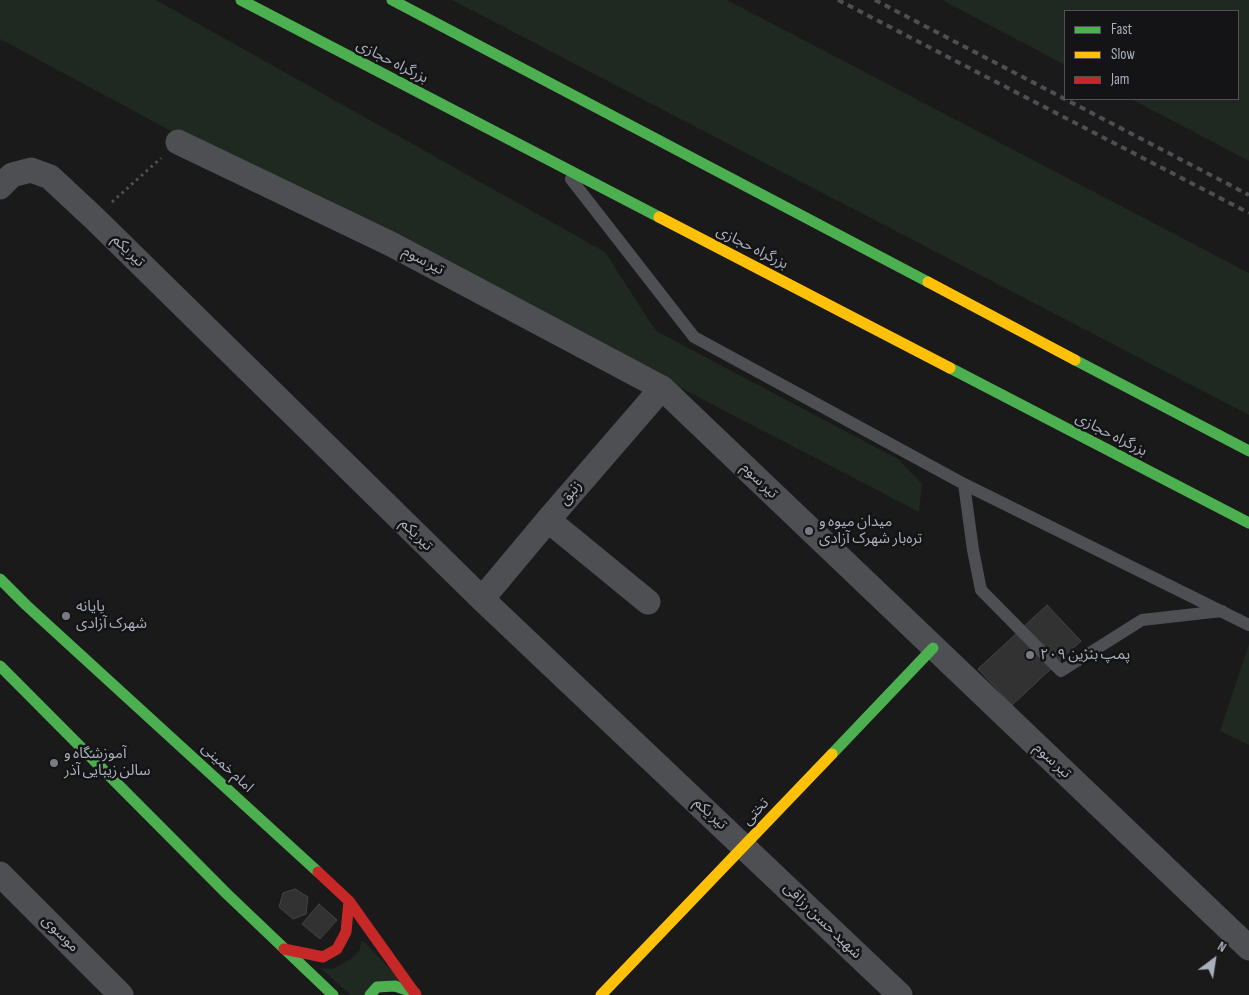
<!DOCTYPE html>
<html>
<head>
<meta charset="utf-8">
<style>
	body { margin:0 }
	#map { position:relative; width:1249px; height:995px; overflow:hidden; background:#1a1a1a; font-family:"Sofia Sans Condensed",sans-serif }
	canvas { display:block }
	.legend { position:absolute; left:1064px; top:10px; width:175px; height:90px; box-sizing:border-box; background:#141416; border:1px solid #505258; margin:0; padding:6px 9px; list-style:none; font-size:15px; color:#aaafbc }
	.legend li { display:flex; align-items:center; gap:10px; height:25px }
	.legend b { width:25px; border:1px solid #505258 }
	.north { position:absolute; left:1189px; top:935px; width:50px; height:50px; -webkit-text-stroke:4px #141416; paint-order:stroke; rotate:31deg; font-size:14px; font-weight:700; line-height:20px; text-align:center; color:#aaafbc }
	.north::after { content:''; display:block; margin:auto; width:18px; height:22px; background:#aaafbc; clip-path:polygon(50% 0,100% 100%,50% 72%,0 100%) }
</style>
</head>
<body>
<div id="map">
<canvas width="1249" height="995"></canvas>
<ul class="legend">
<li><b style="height:6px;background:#4caf50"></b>Fast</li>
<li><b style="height:6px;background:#ffc107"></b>Slow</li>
<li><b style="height:6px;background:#c62828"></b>Jam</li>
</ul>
<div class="north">N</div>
</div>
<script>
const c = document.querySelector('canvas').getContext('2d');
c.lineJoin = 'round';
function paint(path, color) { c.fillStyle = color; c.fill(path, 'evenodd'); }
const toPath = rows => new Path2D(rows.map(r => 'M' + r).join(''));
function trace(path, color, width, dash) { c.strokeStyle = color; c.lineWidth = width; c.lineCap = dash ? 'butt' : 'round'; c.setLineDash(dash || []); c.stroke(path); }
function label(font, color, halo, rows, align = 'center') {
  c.font = font + ' "Sofia Sans Condensed","Noto Sans Arabic",sans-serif'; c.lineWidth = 5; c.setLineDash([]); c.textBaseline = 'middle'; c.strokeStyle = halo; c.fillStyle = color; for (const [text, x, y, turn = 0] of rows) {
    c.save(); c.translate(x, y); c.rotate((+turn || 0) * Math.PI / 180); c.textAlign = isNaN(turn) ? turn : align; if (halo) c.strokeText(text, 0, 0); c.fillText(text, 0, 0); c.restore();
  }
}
const green = toPath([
	[0,0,156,0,605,252,656,331,898,459,922,484,919,512,631,362,173,132,0,39],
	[452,0,727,0,1249,273,1249,415],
	[942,0,1249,0,1249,161,1131,99,1238,99,1238,11,1065,11,1065,65],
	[1249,644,1249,745,1220,731],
	[362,940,401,980,361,995,351,995,320,968,333,969,351,959,359,951]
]);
const building = toPath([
	[1047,605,1081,641,1012,705,978,669,1047,605],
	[295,889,308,897,306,914,293,919,279,907,283,893,295,889],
	[319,904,337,920,320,939,302,924,319,904]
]);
const path = toPath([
	[112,202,161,158]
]);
const lane = toPath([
	[571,179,694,337,964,484,1249,625],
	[964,484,973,550,981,590,1061,671,1142,620,1222,611]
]);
const street = toPath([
	[178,142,391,244,662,388,1249,948],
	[0,187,12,175,31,170,50,177,94,218,482,599,900,995],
	[548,520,648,602],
	[482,599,548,520,662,388],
	[0,874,121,995]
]);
const fast = toPath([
	[241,0,659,217],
	[392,0,928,282],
	[1075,360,1249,451],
	[950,368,1249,523],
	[0,579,26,605,318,872],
	[0,666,227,894,333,995],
	[832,754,933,648],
	[370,995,377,987,395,986,415,993]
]);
const slow = toPath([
	[659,217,950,368],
	[928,282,1075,360],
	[601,995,832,754]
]);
const jam = toPath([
	[318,872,349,901,416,995],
	[284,949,323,957,337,949,346,932,349,901]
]);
const rail = toPath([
	[838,0,1249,213],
	[875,0,1249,195]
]);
const markers = [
	[809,531,5,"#787b83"],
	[66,616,5,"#787b83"],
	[1030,655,5,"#787b83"],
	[54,763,5,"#787b83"]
];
const streetNames = [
	["بزرگراه حجازی",392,62,27],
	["بزرگراه حجازی",752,248,27],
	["تیر یکم",128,251,45],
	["تیر سوم",423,261,28],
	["بزرگراه حجازی",1111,435,27],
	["تیر سوم",759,481,44],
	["زنبق",571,493,-49],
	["تیر یکم",416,535,45],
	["تیر سوم",1052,761,43],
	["امام خمینی",227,768,43],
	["تختی",756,812,-46],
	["تیر یکم",710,814,43],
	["شهید حسن رزاقی",822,921,44],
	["موسوی",60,934,45]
];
const poiNames = [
	["میدان میوه و",819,522],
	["تره‌بار شهرک آزادی",819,539],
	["پایانه",76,607],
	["شهرک آزادی",76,624],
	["پمپ بنزین ۲۰۹",1040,655],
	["آموزشگاه و",64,754],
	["سالن زیبایی آذر",64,771]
];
paint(green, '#1f2821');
paint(building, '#323232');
trace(building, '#424346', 1);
trace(path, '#505154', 3, [2.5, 4]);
trace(lane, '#4d4f53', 12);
trace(street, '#4d4f53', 25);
trace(fast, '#4caf50', 11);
trace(slow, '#ffc107', 11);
trace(jam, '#c62828', 11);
trace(rail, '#4d4f52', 4, [6, 5]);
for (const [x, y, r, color] of markers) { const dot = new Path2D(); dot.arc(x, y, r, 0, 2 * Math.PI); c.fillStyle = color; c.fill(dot); trace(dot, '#141416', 2); }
label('15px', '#aaafbc', '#141416', streetNames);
label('15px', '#aaafbc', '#141416', poiNames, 'left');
</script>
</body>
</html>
